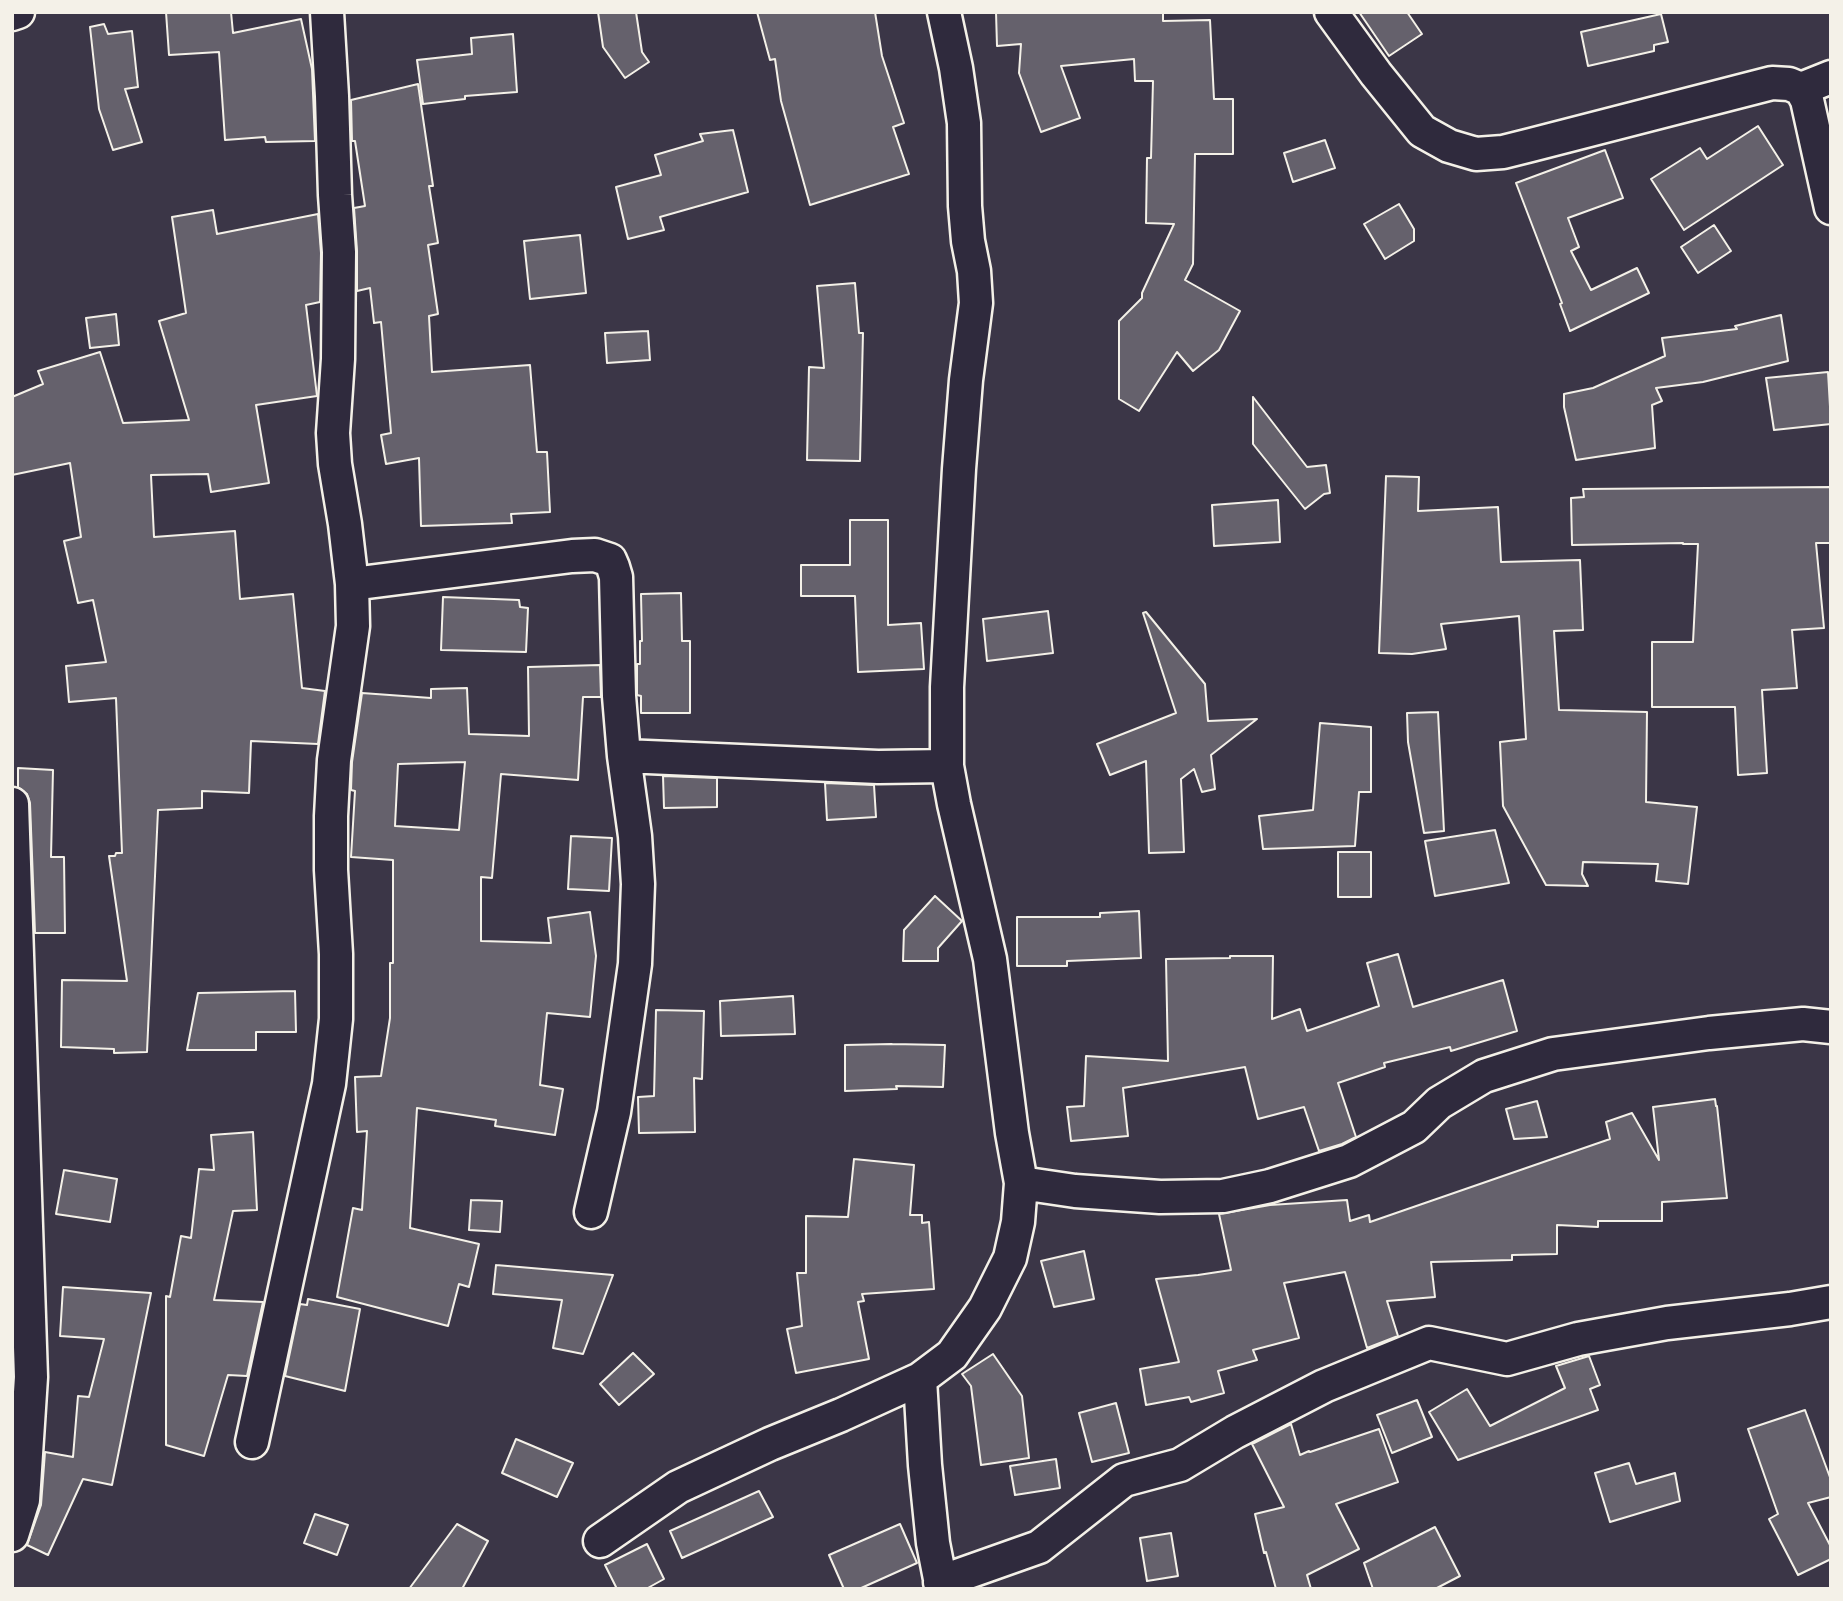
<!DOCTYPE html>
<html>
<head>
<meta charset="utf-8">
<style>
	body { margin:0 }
	#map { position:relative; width:1843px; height:1601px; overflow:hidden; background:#3b3647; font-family:Delius,sans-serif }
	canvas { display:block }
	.frame { position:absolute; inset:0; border:14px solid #f4f1e8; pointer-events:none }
</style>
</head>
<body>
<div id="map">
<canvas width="1843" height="1601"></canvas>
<div class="frame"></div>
</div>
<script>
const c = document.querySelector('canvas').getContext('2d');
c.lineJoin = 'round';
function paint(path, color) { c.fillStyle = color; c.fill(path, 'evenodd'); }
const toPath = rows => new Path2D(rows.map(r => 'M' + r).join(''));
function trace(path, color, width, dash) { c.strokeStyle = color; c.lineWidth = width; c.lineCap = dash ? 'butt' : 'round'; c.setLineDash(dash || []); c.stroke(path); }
const building = toPath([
	[166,12,231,12,233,33,301,19,312,69,315,141,266,142,265,137,225,140,219,52,169,55,166,12],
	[598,12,636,12,642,52,649,62,625,78,603,47,598,12],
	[757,12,875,12,882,56,904,123,893,127,909,174,810,205,781,101,775,59,770,60,757,12],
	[996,12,1163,12,1163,21,1210,20,1214,99,1233,99,1233,154,1195,154,1193,264,1185,280,1240,311,1219,350,1193,371,1177,352,1139,411,1119,399,1119,321,1142,298,1142,293,1174,224,1146,223,1147,158,1151,158,1153,81,1135,81,1134,59,1061,66,1080,118,1041,132,1019,73,1021,44,997,46,996,12],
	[1359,12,1407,12,1422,34,1389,56,1359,12],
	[1661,14,1668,42,1654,45,1654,51,1588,66,1581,32,1661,14],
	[104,24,108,34,132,31,138,87,125,89,142,142,113,150,99,109,90,27,104,24],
	[513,34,517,92,465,96,465,99,423,104,417,60,472,54,471,38,513,34],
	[418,84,433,186,429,186,438,243,428,245,438,314,429,316,432,372,530,365,537,452,547,452,550,512,511,514,512,523,421,526,419,458,386,464,381,435,391,433,381,322,374,323,370,288,357,291,357,251,354,208,365,206,355,141,352,141,351,100,418,84],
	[1758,126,1783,165,1684,230,1651,179,1700,148,1707,159,1758,126],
	[733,130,748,192,660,217,664,230,628,239,616,187,661,175,655,155,703,141,700,134,733,130],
	[1325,140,1335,168,1293,182,1284,153,1325,140],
	[1605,150,1623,198,1568,218,1579,247,1571,251,1591,290,1637,268,1649,293,1570,331,1560,304,1562,303,1516,183,1605,150],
	[1399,204,1414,229,1414,241,1385,259,1364,224,1399,204],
	[213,210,217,234,318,214,321,253,320,302,306,305,317,396,256,405,269,483,211,492,208,474,151,475,154,537,235,531,240,599,293,594,302,688,325,691,318,744,251,741,249,793,202,791,202,808,158,810,147,1052,114,1053,114,1049,61,1047,62,980,127,981,109,856,115,856,116,853,122,853,116,698,69,702,66,666,106,662,93,600,78,603,64,541,81,537,70,463,12,475,12,397,43,384,38,371,100,352,123,423,189,420,159,321,186,313,172,217,213,210],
	[1714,225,1731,251,1698,273,1681,247,1714,225],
	[580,235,586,293,530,299,524,241,580,235],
	[855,283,859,333,863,333,860,461,807,460,809,367,824,368,817,286,855,283],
	[116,314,119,345,90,348,86,318,116,314],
	[1781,315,1788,361,1703,382,1656,388,1662,401,1652,405,1655,448,1576,460,1564,407,1564,394,1593,388,1665,356,1662,338,1737,329,1735,326,1781,315],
	[648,331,650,360,607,363,605,333,648,331],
	[1828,372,1831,424,1774,430,1766,378,1828,372],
	[1253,397,1307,467,1326,465,1330,493,1324,494,1305,509,1253,444,1253,397],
	[1386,476,1419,477,1418,511,1498,507,1501,562,1580,560,1583,630,1554,631,1559,710,1647,712,1646,802,1697,807,1688,884,1656,881,1658,864,1583,862,1582,874,1588,886,1546,885,1503,806,1500,742,1526,739,1519,616,1441,624,1446,649,1412,654,1379,653,1386,476],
	[1831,487,1831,543,1816,543,1824,628,1792,630,1797,688,1762,690,1767,773,1738,775,1735,707,1652,707,1652,642,1693,642,1698,544,1683,544,1683,543,1572,545,1571,498,1584,497,1583,489,1831,487],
	[1278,500,1280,542,1214,546,1212,505,1278,500],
	[850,520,888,520,888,625,921,623,924,669,858,672,855,596,801,596,801,565,850,565,850,520],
	[681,593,682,641,690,641,690,713,641,713,641,696,637,695,637,664,640,664,640,641,642,641,641,594,681,593],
	[443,597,519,600,520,607,528,608,526,652,441,650,443,597],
	[1048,611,1053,653,987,661,983,619,1048,611],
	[1146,612,1205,684,1208,721,1257,719,1211,755,1215,789,1202,792,1194,769,1181,779,1184,852,1149,853,1146,761,1110,775,1097,744,1176,713,1143,613,1146,612],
	[600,665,601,697,583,697,578,780,501,774,492,878,481,877,481,941,551,943,548,918,590,912,596,956,590,1017,547,1013,540,1085,563,1089,555,1135,495,1126,496,1120,417,1108,410,1228,479,1244,469,1287,459,1284,448,1326,337,1297,353,1208,362,1210,367,1131,357,1132,355,1077,381,1076,390,1018,390,963,393,963,393,860,351,857,355,791,351,790,352,762,362,693,431,698,431,689,467,688,469,734,529,736,528,667,600,665],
	[465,762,459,830,395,826,398,764,465,762],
	[1438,712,1444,831,1424,833,1408,742,1407,713,1438,712],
	[1320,723,1371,727,1371,792,1359,792,1355,846,1263,849,1259,816,1313,810,1320,723],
	[18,768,53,770,51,857,64,857,65,933,35,933,30,803,27,794,18,787,18,768],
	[663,776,717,778,717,807,664,808,663,776],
	[825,783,874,785,876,817,827,820,825,783],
	[1495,830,1509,883,1435,896,1425,841,1495,830],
	[571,836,612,838,609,891,568,889,571,836],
	[1338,852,1371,852,1371,897,1338,897,1338,852],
	[935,896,962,921,938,948,938,961,903,961,904,930,935,896],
	[1139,911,1141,958,1067,961,1067,966,1017,966,1017,917,1100,917,1100,913,1139,911],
	[1398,954,1413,1007,1503,980,1517,1031,1451,1051,1450,1047,1384,1063,1385,1067,1338,1083,1356,1137,1342,1144,1319,1151,1304,1107,1258,1119,1245,1067,1123,1088,1128,1136,1071,1141,1067,1107,1084,1106,1086,1056,1168,1061,1166,959,1230,958,1230,956,1273,956,1272,1019,1300,1009,1307,1031,1379,1006,1367,963,1398,954],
	[295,991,296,1032,256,1032,256,1050,187,1050,198,993,295,991],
	[793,996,795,1034,721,1036,720,1001,793,996],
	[656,1010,704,1011,702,1079,694,1078,695,1132,639,1133,638,1097,654,1096,656,1010],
	[892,1044,945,1045,943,1087,896,1086,897,1089,845,1091,845,1045,892,1044],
	[1715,1099,1716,1106,1717,1106,1727,1198,1662,1202,1662,1221,1598,1221,1598,1227,1557,1225,1557,1254,1512,1255,1512,1260,1431,1262,1435,1297,1387,1301,1398,1336,1367,1348,1345,1272,1284,1283,1299,1338,1253,1350,1257,1360,1218,1371,1224,1393,1191,1402,1189,1397,1146,1405,1140,1369,1179,1362,1156,1279,1198,1275,1231,1270,1219,1214,1270,1205,1347,1200,1350,1221,1369,1215,1370,1222,1610,1139,1606,1122,1632,1113,1659,1160,1653,1107,1715,1099],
	[1537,1101,1547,1137,1514,1139,1506,1109,1537,1101],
	[253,1132,257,1210,233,1211,214,1300,263,1302,247,1376,228,1375,204,1456,166,1445,166,1296,170,1297,181,1236,191,1238,199,1169,214,1170,211,1135,253,1132],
	[854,1159,914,1165,910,1215,922,1215,922,1223,929,1222,934,1289,862,1294,864,1301,858,1302,869,1359,796,1373,787,1329,802,1326,797,1273,806,1273,806,1216,848,1217,854,1159],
	[64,1170,117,1179,110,1222,56,1214,64,1170],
	[471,1200,502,1201,500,1232,469,1230,471,1200],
	[1084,1251,1094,1299,1054,1307,1041,1261,1084,1251],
	[496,1265,613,1275,583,1354,553,1348,562,1300,493,1294,496,1265],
	[63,1287,151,1293,112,1485,83,1479,48,1555,27,1545,41,1505,45,1452,73,1457,78,1396,89,1397,104,1339,60,1336,63,1287],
	[308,1299,360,1309,345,1391,285,1376,300,1304,307,1305,308,1299],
	[633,1353,654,1374,619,1405,600,1384,633,1353],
	[993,1354,1022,1396,1029,1458,981,1465,971,1386,962,1374,993,1354],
	[1589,1356,1600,1385,1590,1389,1598,1410,1458,1460,1429,1412,1467,1389,1490,1426,1565,1388,1556,1366,1589,1356],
	[1417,1400,1432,1437,1392,1453,1377,1415,1417,1400],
	[1116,1403,1129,1453,1092,1462,1079,1413,1116,1403],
	[1805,1410,1831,1480,1831,1497,1808,1503,1831,1547,1831,1559,1798,1575,1769,1519,1778,1514,1748,1429,1805,1410],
	[1291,1424,1300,1455,1309,1451,1310,1452,1379,1429,1398,1482,1336,1504,1359,1549,1307,1575,1311,1589,1276,1589,1266,1552,1264,1553,1255,1514,1284,1507,1252,1444,1291,1424],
	[516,1439,573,1463,557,1497,502,1473,516,1439],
	[1056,1459,1060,1488,1015,1495,1010,1466,1056,1459],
	[1629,1463,1636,1484,1675,1473,1680,1501,1610,1522,1595,1473,1629,1463],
	[759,1491,773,1517,682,1558,670,1531,759,1491],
	[315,1514,348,1525,337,1555,304,1543,315,1514],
	[457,1524,488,1541,462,1589,409,1589,457,1524],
	[900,1524,917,1563,859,1589,844,1589,829,1555,900,1524],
	[1435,1527,1460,1576,1435,1589,1373,1589,1364,1563,1435,1527],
	[1171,1533,1178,1576,1147,1581,1140,1538,1171,1533],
	[647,1544,664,1579,646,1589,617,1589,605,1565,647,1544]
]);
const minor = toPath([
	[1331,12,1376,74,1422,131,1449,146,1476,154,1503,152,1531,145,1772,83,1789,84,1801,89,1807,100,1831,208],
	[12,14,18,12],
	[1801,89,1831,77],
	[352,584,572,556,595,555,610,560,613,567,616,577,619,696,624,756,635,836,638,884,635,964,614,1112,591,1212],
	[624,756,878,767,947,766],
	[12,804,31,1377,23,1500,12,1535],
	[1021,1183,1075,1191,1160,1197,1223,1196,1270,1186,1349,1161,1414,1127,1439,1103,1484,1076,1553,1054,1709,1033,1803,1024,1831,1027],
	[920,1379,925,1465,933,1543,942,1589],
	[252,1442,329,1084,336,1019,336,954,331,870,331,816,334,760,353,626,352,584,345,524,335,464,333,433,338,359,339,252,335,195,332,96,327,12],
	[600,1541,678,1487,770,1444,841,1415,920,1379,952,1355,985,1308,1010,1258,1018,1222,1021,1183,1012,1133,990,959,954,804,947,766,947,687,959,469,966,380,976,303,974,271,968,241,965,206,964,123,956,68,944,12],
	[940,1582,1039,1547,1124,1480,1180,1465,1235,1432,1324,1386,1429,1343,1507,1359,1578,1339,1667,1323,1790,1309,1831,1302]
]);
paint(building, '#65616c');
trace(building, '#f4f1e8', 2);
trace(minor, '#f4f1e8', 37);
trace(minor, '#2f2a3d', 32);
</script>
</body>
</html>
